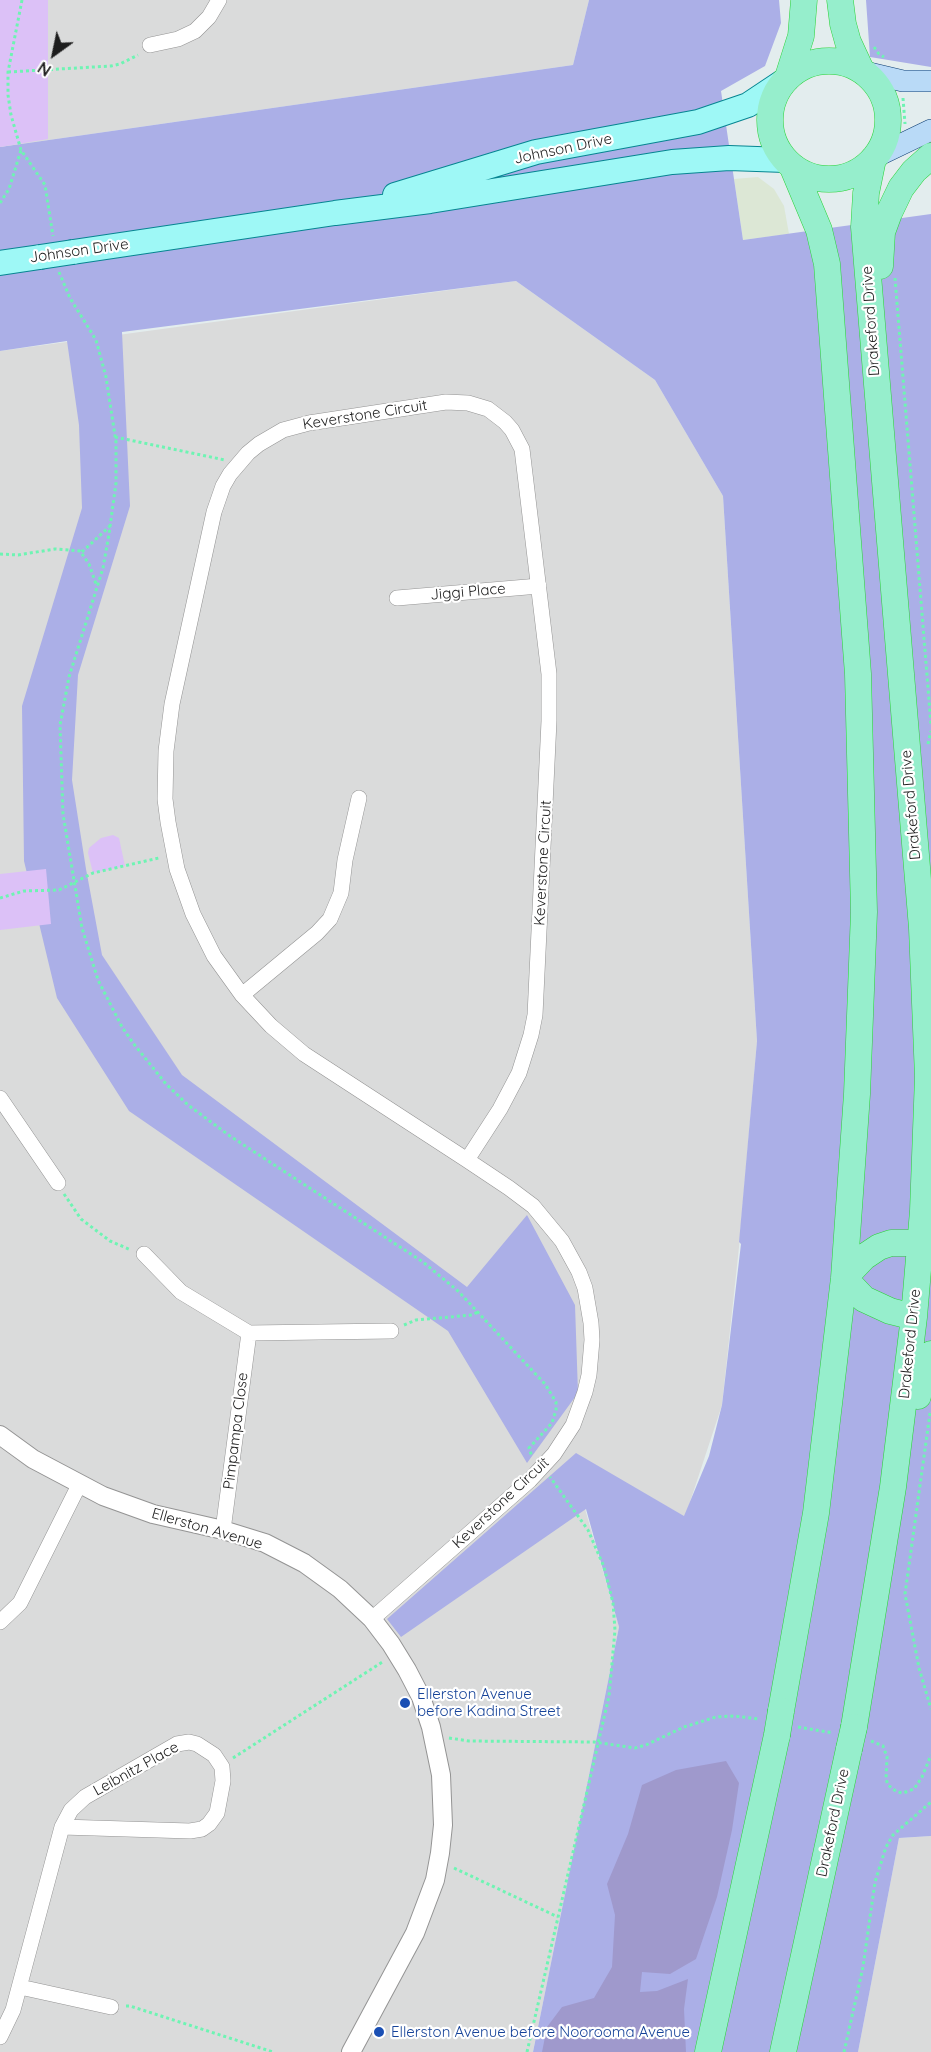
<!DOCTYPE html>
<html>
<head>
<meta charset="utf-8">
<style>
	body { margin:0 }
	#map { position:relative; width:931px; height:2052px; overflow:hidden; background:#e3edee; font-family:Quicksand,sans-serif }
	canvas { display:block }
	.north { position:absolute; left:24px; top:24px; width:60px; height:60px; -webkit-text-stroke:4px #fff; paint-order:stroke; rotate:213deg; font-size:16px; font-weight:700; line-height:24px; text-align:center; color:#1d1d1d }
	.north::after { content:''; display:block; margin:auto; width:21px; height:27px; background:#1d1d1d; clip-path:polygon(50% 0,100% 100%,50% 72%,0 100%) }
</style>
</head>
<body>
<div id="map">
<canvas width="931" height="2052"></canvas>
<div class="north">N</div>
</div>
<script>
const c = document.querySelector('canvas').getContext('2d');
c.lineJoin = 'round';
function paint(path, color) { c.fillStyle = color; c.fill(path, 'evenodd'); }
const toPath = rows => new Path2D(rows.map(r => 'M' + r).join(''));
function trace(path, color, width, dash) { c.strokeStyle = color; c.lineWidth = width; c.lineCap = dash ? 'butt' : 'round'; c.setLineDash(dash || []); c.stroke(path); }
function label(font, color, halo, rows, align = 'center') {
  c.font = font + ' Quicksand,sans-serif'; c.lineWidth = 4.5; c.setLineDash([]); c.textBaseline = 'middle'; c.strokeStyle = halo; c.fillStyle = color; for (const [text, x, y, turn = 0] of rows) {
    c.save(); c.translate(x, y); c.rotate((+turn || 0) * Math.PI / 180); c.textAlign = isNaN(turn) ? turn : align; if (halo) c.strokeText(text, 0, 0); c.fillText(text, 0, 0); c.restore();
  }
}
const residential = toPath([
	[0,0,589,0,573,65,0,147],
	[516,281,655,380,723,496,757,1041,739,1247,722,1405,685,1517,576,1454,585,1509,619,1627,533,2052,0,2052,0,351],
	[931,1836,931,2052,858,2052,899,1838]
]);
const industrial = toPath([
	[758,177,774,189,784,206,789,234,743,240,734,179]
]);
const grass = toPath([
	[589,0,779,0,781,23,765,66,721,91,743,240,931,214,931,1836,899,1838,858,2052,533,2052,619,1627,586,1509,401,1637,387,1619,576,1453,684,1516,709,1456,722,1405,741,1244,739,1242,757,1041,723,496,655,380,516,281,122,332,130,506,78,675,72,780,86,869,102,955,182,1075,467,1287,527,1215,575,1305,578,1393,527,1463,448,1331,129,1111,57,998,24,861,22,706,82,508,79,425,67,341,0,351,0,147,573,65],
	[866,0,931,0,931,67,870,57]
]);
const forest = toPath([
	[726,1761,739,1783,732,1830,717,1897,696,1959,670,1974,642,1972,640,1992,657,1991,688,1979,684,2009,686,2052,542,2052,547,2027,562,2007,594,1998,612,1967,615,1915,607,1884,628,1834,642,1785,676,1770]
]);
const park = toPath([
	[0,0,48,0,48,139,0,147],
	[113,835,119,838,125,866,93,873,88,853,89,848,101,838],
	[46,869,51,924,0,930,0,874]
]);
const path = toPath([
	[22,0,8,72,8,95,11,115,21,150,45,185,53,236],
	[874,47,879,54,884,57],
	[8,72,111,66,120,64,138,55],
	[903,98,905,124],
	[0,203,9,189,21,150],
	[59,272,70,298,96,340,106,377,116,442,116,483,109,534,103,568,69,677,60,725,63,814,82,928,98,980,122,1027,133,1043,166,1084,188,1105,230,1136,423,1262,458,1291,528,1366,545,1384,556,1402,556,1410,552,1423,529,1448,532,1457],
	[895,278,931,725],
	[115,437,225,460],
	[82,552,111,525],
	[0,554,18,555,55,549,80,551,89,564,96,584],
	[928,744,931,731],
	[0,898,24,891,59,890,93,873,159,858],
	[64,1194,81,1219,110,1241,131,1250],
	[404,1325,416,1320,472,1315,478,1312],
	[930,1413,905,1594,919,1668,931,1709],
	[798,1727,833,1733],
	[449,1738,469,1741,594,1742,635,1748,646,1745,684,1727,716,1717,734,1716,759,1719],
	[871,1741,883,1746,887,1757,886,1779,888,1785,897,1792,903,1793,914,1789,922,1777,931,1755],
	[233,1758,384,1661],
	[454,1868,558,1917],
	[126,2006,130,2006,273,2052],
	[527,2052,609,1696,615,1630,613,1603,604,1567,588,1530,550,1477],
	[844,2052,863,1967,875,1882,886,1847,893,1835,931,1802]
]);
const minor = toPath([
	[150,45,178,39,195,31,209,17,219,0],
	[397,598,539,586],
	[242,995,317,933,330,919,341,893,345,860,359,798],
	[0,1098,58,1183],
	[144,1254,181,1292,249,1333,391,1331],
	[223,1530,249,1333],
	[372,1619,530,1480,554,1454,573,1425,585,1392,589,1375,592,1340,591,1323,585,1288,579,1272,562,1241,533,1206,509,1188,467,1160,304,1054,271,1026,242,995,214,956,193,914,177,869,168,822,165,799,166,751,172,704,214,512,223,486,230,474,248,453,259,444,283,430,309,423,446,402,468,403,488,409,505,422,512,430,522,449,549,674,549,721,535,1015,531,1035,519,1073,500,1109,467,1160],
	[0,1622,20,1603,79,1485],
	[20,1987,111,2007],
	[0,2037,13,2010,62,1827,71,1810,85,1797,177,1744,189,1742,197,1744,214,1755,222,1767,223,1781,217,1813,209,1824,202,1829,190,1831,62,1827]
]);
const tertiary = toPath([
	[0,1435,33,1459,103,1496,153,1514,223,1530,265,1543,304,1563,340,1589,372,1619,391,1644,407,1670,421,1697,431,1727,441,1775,443,1825,440,1853,435,1880,415,1933,351,2052]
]);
const secondary = toPath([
	[865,72,903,81,931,81],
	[875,157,931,130]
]);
const primary = toPath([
	[395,195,536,152,698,122,748,105,787,79],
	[73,252,335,213,430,201,672,162,729,158,785,160],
	[0,263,40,257]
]);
const trunk = toPath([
	[840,0,843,24,848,42,861,70],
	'770 120a59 59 0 1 1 118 0a59 59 0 1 1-118 0Z',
	[788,77,801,36,804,0],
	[880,266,882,232,889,213,901,188,914,171,931,156],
	[844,1278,864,1257,879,1247,891,1243,920,1243],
	[844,1278,864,1299,890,1311,914,1317],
	[918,1396,922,1370,931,1354],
	[781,1711,816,1513,844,1278,857,1094,864,912,858,674,827,264,819,230,793,168],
	[854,1727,893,1487,914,1317,923,1211,928,1077,922,928,864,227,866,193,873,159],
	[708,2052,777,1735],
	[783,2052,849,1749]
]);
const primaryBridge = toPath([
	[40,257,73,252]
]);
const trunkBridge = toPath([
	[777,1735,781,1711],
	[849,1749,854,1727]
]);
const markers = [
	[405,1703,6,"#1a4fb4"],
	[379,2032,6,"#1a4fb4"]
];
const streetNames = [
	["Johnson Drive",563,149,-12],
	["Johnson Drive",79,251,-8],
	["Drakeford Drive",871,321,-94],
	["Keverstone Circuit",365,415,-9],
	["Jiggi Place",468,592,-5],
	["Drakeford Drive",911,805,-95],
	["Keverstone Circuit",543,863,-87],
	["Drakeford Drive",910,1344,-84],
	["Pimpampa Close",236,1431,-83],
	["Keverstone Circuit",501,1503,-43],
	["Ellerston Avenue",207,1529,16],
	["Leibnitz Place",136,1769,-29],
	["Drakeford Drive",833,1823,-78]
];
const transitNames = [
	["Ellerston Avenue",417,1694],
	["before Kadina Street",417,1711],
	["Ellerston Avenue before Noorooma Avenue",391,2032]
];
paint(residential, '#dadbdb');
paint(industrial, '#dce7d5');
paint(grass, '#abafe7');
paint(forest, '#9f99cc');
paint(park, '#dcc1f7');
trace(minor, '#949494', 16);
trace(tertiary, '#949494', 20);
trace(secondary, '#093a70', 22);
trace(primary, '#068591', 26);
trace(trunk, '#2ad236', 27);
trace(path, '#6ef4b3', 3, [3, 3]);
trace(minor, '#fff', 15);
trace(tertiary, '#fff', 18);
trace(secondary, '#b9daf7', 21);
trace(primary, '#9ef8f6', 24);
trace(trunk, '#96eecc', 26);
trace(primaryBridge, '#068591', 26, []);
trace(trunkBridge, '#2ad236', 27, []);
trace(primaryBridge, '#9ef8f6', 24);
trace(trunkBridge, '#96eecc', 26);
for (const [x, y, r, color] of markers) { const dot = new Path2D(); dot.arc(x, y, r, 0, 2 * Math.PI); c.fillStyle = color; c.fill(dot); trace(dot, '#fff', 2); }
label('15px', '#1d1d1d', '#fff', streetNames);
label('15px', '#164399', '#fff', transitNames, 'left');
</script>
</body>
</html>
